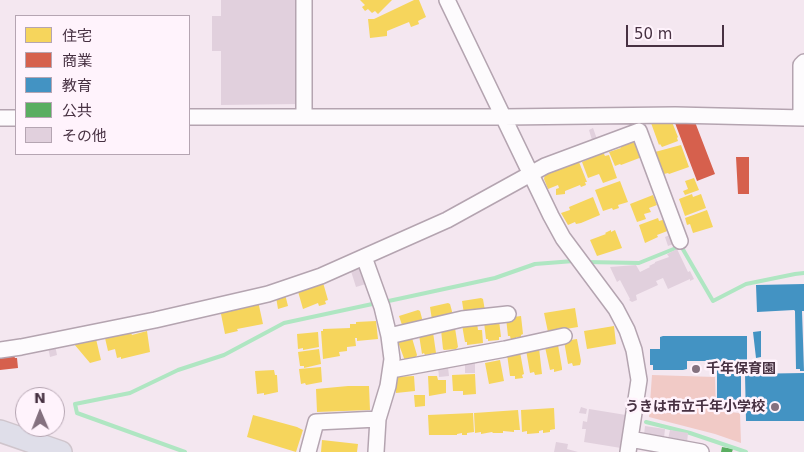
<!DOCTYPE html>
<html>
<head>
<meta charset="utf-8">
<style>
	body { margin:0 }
	#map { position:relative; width:804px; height:452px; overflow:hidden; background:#f4e7f0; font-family:"DejaVu Sans","Noto Sans JP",sans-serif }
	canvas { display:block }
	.legend { position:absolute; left:15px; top:15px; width:175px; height:140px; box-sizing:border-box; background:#fff3fc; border:1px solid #b5a5b2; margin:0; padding:6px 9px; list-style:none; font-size:15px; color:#473142 }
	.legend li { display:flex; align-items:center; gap:10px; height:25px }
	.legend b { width:25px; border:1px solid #b5a5b2 }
	.north { position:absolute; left:15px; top:387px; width:50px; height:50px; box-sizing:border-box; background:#fff3fc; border:1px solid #b5a5b2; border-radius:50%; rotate:359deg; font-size:14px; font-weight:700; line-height:20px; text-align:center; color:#473142 }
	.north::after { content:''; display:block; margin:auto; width:18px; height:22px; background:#84717f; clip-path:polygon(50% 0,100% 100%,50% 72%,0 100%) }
	.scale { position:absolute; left:626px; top:25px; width:98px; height:22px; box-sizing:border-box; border:2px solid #473142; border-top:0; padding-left:6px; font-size:15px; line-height:18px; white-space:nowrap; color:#473142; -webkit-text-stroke:4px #fff3fc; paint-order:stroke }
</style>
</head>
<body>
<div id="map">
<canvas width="804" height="452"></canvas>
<ul class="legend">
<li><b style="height:14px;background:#f6d55c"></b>住宅</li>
<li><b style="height:14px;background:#d6604d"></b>商業</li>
<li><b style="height:14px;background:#4393c3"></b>教育</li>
<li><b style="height:14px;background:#5aae61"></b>公共</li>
<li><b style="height:14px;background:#e1d0dd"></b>その他</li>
</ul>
<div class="north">N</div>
<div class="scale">50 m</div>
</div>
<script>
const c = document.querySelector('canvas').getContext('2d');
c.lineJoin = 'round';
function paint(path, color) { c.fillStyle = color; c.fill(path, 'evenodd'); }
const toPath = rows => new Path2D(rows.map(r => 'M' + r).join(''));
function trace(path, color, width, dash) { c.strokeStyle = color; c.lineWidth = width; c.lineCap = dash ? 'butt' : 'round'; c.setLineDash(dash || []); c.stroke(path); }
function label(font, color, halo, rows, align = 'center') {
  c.font = font + ' "DejaVu Sans","Noto Sans JP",sans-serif'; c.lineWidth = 5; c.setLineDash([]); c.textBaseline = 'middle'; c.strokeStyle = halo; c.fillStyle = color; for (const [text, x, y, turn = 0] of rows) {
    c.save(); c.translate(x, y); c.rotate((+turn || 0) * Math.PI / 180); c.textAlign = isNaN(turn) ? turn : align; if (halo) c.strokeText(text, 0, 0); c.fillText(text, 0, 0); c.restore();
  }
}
const green = toPath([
	[652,375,715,377,716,411,740,413,741,443,715,434,649,417]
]);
const homes = toPath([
	[360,0,392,0,378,14,375,11,372,13,368,9,365,11,362,7,365,5],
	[414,0,419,0,426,17,418,21,419,24,411,27,409,22,387,31,387,36,370,38,368,19,374,19],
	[672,122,678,137,677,138,678,141,662,147,660,144,659,145,651,123],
	[635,141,642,157,621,165,620,164,615,166,609,152,621,148,620,146],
	[681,145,689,167,669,174,668,173,664,174,655,152],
	[603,152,605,156,609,155,617,178,603,183,599,174,588,178,582,162],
	[579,162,587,182,585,182,586,185,581,187,580,185,565,191,565,194,556,195,556,189,559,188,558,185,548,189,544,179,545,174],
	[694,178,699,190,685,195,683,191,688,189,685,181],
	[620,181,628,202,618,205,619,208,613,210,612,208,603,211,595,190],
	[692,194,693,197,701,194,706,208,685,216,679,199],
	[653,195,657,205,649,208,651,212,644,214,646,219,637,222,630,204],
	[593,197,600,215,581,223,576,224,575,222,568,225,561,213,570,210,569,207],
	[707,210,713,227,693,233,690,224,687,225,685,218],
	[658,218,659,221,666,219,670,230,657,235,658,237,645,243,639,225],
	[611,230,611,232,615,230,622,248,597,256,590,240,606,234,605,233],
	[322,279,328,300,325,301,326,304,319,306,318,303,303,309,297,288],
	[285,294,288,306,278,309,276,297],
	[481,298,483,299,485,311,464,314,462,301],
	[258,301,263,324,237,329,238,331,225,334,220,309],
	[448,303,450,304,453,315,432,320,430,307],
	[575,308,578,327,548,332,544,313],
	[418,310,420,311,423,322,403,328,399,316],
	[521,316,523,334,521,335,521,337,516,337,517,339,511,340,510,336,508,336,506,318],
	[499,320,501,337,499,337,499,340,488,341,488,339,486,339,484,322],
	[376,321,378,339,357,341,357,338,355,338,356,346,347,347,347,351,339,352,340,356,323,359,321,331,323,331,323,329,350,328,350,324,356,324,356,322],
	[477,323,478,330,482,330,483,343,467,345,467,342,465,342,462,325],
	[614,326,616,344,587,349,584,331],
	[455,328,458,347,456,349,444,350,443,349,441,330],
	[147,331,150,352,121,359,121,357,117,358,115,349,108,351,105,338,131,333,132,335],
	[318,332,319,347,303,350,303,348,298,349,297,334],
	[433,332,436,353,425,355,424,353,422,354,419,335],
	[412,338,417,355,416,357,405,361,398,342],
	[96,339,101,360,90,363,74,344],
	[577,339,581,361,580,365,573,366,572,363,568,364,564,341],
	[558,345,562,368,562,370,554,372,554,369,550,370,545,347],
	[539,348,542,374,535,375,534,372,530,373,526,350],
	[319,349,321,364,304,368,304,366,300,366,298,352],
	[520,352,524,374,522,375,523,378,515,379,515,376,510,376,507,354],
	[500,360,504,381,489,384,485,363],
	[321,367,322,382,306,385,305,383,301,384,299,369],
	[274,370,275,375,277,375,278,392,264,395,264,393,257,394,255,371],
	[475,374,476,394,463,395,463,391,453,391,452,375],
	[414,376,415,391,396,393,395,377],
	[428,376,437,376,438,380,446,380,446,393,429,396],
	[348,386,369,386,370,410,317,412,316,389],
	[414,395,425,395,425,406,415,407],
	[554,408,555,429,550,430,550,432,543,433,543,430,539,431,539,433,527,434,527,431,522,432,521,410],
	[518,410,520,430,514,430,514,432,503,431,503,433,493,433,492,432,481,434,481,432,475,433,474,413],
	[473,413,474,432,467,433,467,435,462,435,462,433,457,434,457,435,429,435,428,415],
	[253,415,297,427,303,430,296,452,247,437],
	[322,440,358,444,357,452,321,452]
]);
const shops = toPath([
	[695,122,715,174,697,181,675,123],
	[736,157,749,157,749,194,738,194],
	[14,356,15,358,17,358,18,368,0,370,0,357]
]);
const schools = toPath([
	[804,284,804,311,802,311,804,371,800,371,800,369,796,369,795,311,794,310,757,312,756,285],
	[761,331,761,357,756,358,753,332],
	[663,336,747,336,747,361,741,361,741,405,729,405,729,407,717,405,717,361,687,361,687,369,683,370,653,370,653,365,650,365,650,349,660,349,660,337],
	[804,373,804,421,746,421,745,374]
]);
const public = toPath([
	[722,447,733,449,732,452,721,452]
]);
const stream = toPath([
	[586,262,639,263,681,246,713,301,746,284,795,274,804,273],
	[384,302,495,278,535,264,574,261],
	[646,422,690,433,746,452],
	[185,452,77,413,75,404,130,393,178,370,224,355,284,323,377,303]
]);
const building = toPath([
	[221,0,300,0,300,104,221,105,221,51,212,51,212,16,221,16],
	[593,128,597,139,592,140,589,130],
	[672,234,676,243,668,246,665,237],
	[677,249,688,272,690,271,694,279,690,281,690,279,668,289,663,278,656,281,658,285,636,295,637,300,632,302,629,300,630,299,620,280,617,282,610,267,636,265,640,272,650,267,649,266,655,263,655,262,669,257,667,254],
	[363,264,369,283,356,287,350,268],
	[55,345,57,355,50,357,48,347],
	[475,363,475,373,465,373,465,364],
	[438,367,448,367,449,376,439,377],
	[581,407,587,409,586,414,579,413],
	[589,409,626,415,621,448,584,442,586,429,582,429,583,421,587,422],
	[645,426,665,429,664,438,644,435],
	[670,430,688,433,687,443,668,439],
	[556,442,568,444,567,449,578,452,554,452]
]);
const minor = toPath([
	[447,0,551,216,563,238,616,309,627,330,634,350,639,380,628,452],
	[189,117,504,117,675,115,804,118],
	[304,117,304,0],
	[0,118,16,118],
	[801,118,801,65,804,62],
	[364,257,382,307,389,336,392,359,388,386,378,419,376,452],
	[389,336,462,319,508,314],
	[0,350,21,347,155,320,268,294,321,276,447,220,545,166,639,131,680,241],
	[391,370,505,349,564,336],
	[630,439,701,452],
	[308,452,316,422,378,419]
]);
const highway = toPath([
	[0,431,61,452]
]);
const markers = [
	[696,369,5,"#84717f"],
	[775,407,5,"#84717f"]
];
const poiNames = [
	["千年保育園",706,369],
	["うきは市立千年小学校",765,407,"right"]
];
paint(green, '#f1cac6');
paint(homes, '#f6d55c');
paint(shops, '#d6604d');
paint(schools, '#4393c3');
paint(public, '#5aae61');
trace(stream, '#afe6c2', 4);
paint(building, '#e1d0dd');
trace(minor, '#b4a4b0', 18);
trace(highway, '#cfc5cc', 24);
trace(minor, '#fdfbfd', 15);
trace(highway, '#dfdee9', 21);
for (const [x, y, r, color] of markers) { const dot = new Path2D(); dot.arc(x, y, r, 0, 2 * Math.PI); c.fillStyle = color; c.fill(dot); trace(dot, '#fff3fc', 2); }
label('bold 14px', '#473142', '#fff3fc', poiNames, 'left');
</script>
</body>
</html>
